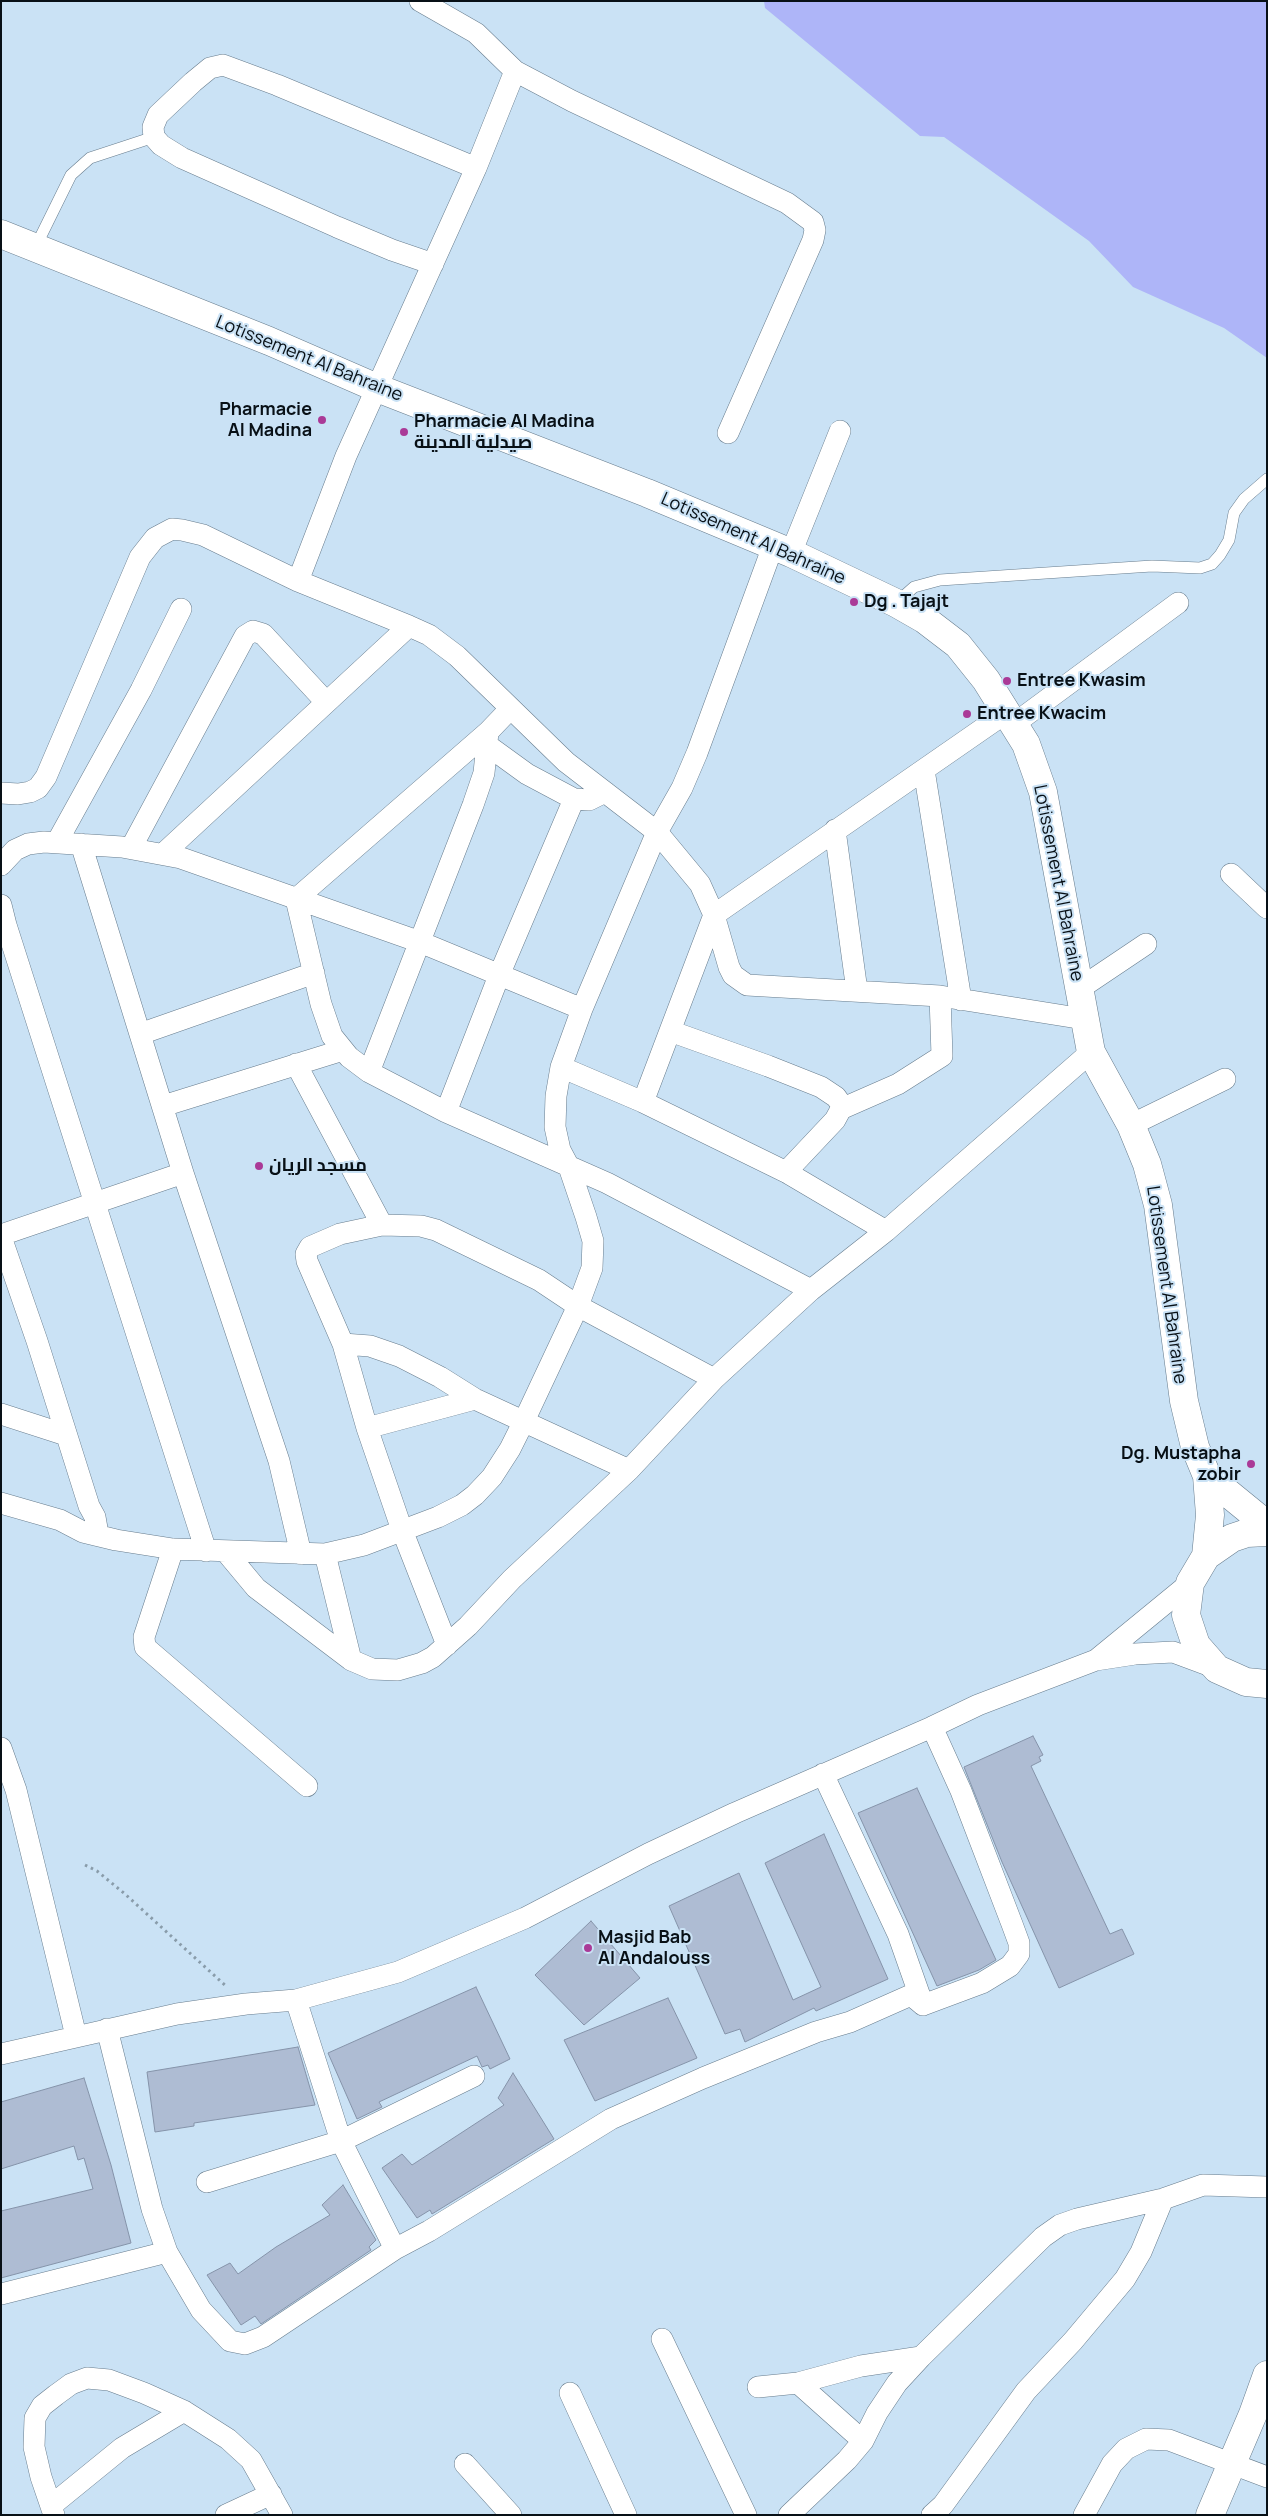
<!DOCTYPE html>
<html>
<head>
<meta charset="utf-8">
<style>
	body { margin:0 }
	#map { position:relative; width:1268px; height:2516px; overflow:hidden; background:#cae2f5; font-family:Manrope,sans-serif }
	canvas { display:block }
	.frame { position:absolute; inset:0; border:2px solid #081016; pointer-events:none }
</style>
</head>
<body>
<div id="map">
<canvas width="1268" height="2516"></canvas>
<div class="frame"></div>
</div>
<script>
const c = document.querySelector('canvas').getContext('2d');
c.lineJoin = 'round';
function paint(path, color) { c.fillStyle = color; c.fill(path, 'evenodd'); }
const toPath = rows => new Path2D(rows.map(r => 'M' + r).join(''));
function trace(path, color, width, dash) { c.strokeStyle = color; c.lineWidth = width; c.lineCap = dash ? 'butt' : 'round'; c.setLineDash(dash || []); c.stroke(path); }
function label(font, color, halo, rows, align = 'center') {
  c.font = font + ' Manrope,Cairo,sans-serif'; c.lineWidth = 4; c.setLineDash([]); c.textBaseline = 'middle'; c.strokeStyle = halo; c.fillStyle = color; for (const [text, x, y, turn = 0] of rows) {
    c.save(); c.translate(x, y); c.rotate((+turn || 0) * Math.PI / 180); c.textAlign = isNaN(turn) ? turn : align; if (halo) c.strokeText(text, 0, 0); c.fillText(text, 0, 0); c.restore();
  }
}
const green = toPath([
	[764,1,1267,1,1267,358,1224,328,1133,287,1089,241,944,137,920,136,765,8]
]);
const building = toPath([
	[1033,1736,1043,1755,1039,1757,1041,1761,1031,1766,1110,1934,1122,1929,1134,1954,1059,1988,1002,1862,964,1767,1033,1736],
	[917,1788,996,1960,979,1970,937,1986,858,1813,917,1788],
	[824,1834,888,1979,816,2011,814,2008,745,2042,740,2029,725,2034,669,1906,739,1873,793,2000,821,1987,765,1863,824,1834],
	[591,1921,640,1978,584,2025,535,1975,591,1921],
	[476,1987,510,2059,490,2069,488,2065,482,2067,477,2056,379,2102,382,2107,357,2119,328,2053,476,1987],
	[668,1998,697,2058,595,2101,564,2040,668,1998],
	[298,2047,315,2105,194,2123,194,2126,155,2132,147,2072,298,2047],
	[513,2073,554,2139,432,2214,430,2210,417,2218,382,2168,402,2154,412,2165,504,2105,498,2098,513,2073],
	[84,2078,111,2165,131,2243,1,2278,1,2211,93,2189,84,2158,78,2160,74,2146,1,2169,1,2102,84,2078],
	[343,2185,376,2240,369,2247,371,2250,261,2324,255,2316,241,2325,207,2275,230,2263,238,2274,276,2247,330,2215,322,2205,343,2185]
]);
const path = toPath([
	[85,1865,97,1871,125,1894,227,1987]
]);
const lane = toPath([
	[35,248,71,175,90,158,154,137],
	[896,603,914,587,940,580,1152,566,1200,568,1212,564,1220,555,1229,540,1234,513,1244,499,1267,479]
]);
const street = toPath([
	[420,1,476,33,515,71],
	[433,264,392,250,337,227,182,158,161,145,154,137,153,127,158,115,193,82,210,68,223,65,277,85,476,168],
	[791,553,840,431],
	[298,581,346,456,476,168,515,71,572,101,787,203,813,222,815,230,813,240,728,433],
	[510,709,488,732,296,899,321,1004,332,1036,349,1057,369,1072,446,1112,607,1183,811,1290],
	[1014,724,1178,603],
	[487,745,527,774,574,799,589,800,605,792],
	[924,770,961,1000],
	[1,793,18,794,30,792,38,788,46,777,140,557,155,538,172,529,182,530,203,535,298,581,409,626,429,635,457,656,566,762,657,832,700,884,714,915,729,967,733,975,747,985,940,996,1084,1019],
	[835,830,857,991],
	[57,842,141,690,181,609],
	[81,844,183,1173,279,1461,301,1554],
	[131,848,245,636,253,631,263,634,326,702],
	[163,854,409,626],
	[1,865,15,850,28,844,44,842,122,847,181,858,420,942,582,1009],
	[1231,874,1267,908],
	[1,905,6,925,1,937],
	[6,925,206,1551],
	[1079,989,1146,944],
	[670,1031,768,1066,821,1087,836,1097,841,1104,841,1109,835,1120,786,1172],
	[140,1034,314,973],
	[296,1064,382,1225],
	[561,1067,643,1102,786,1172,886,1231],
	[369,1072,473,805,484,773,488,732],
	[643,1102,714,915,1007,712],
	[163,1106,343,1050],
	[841,1109,898,1084,942,1056,940,996],
	[446,1112,500,973,574,799],
	[1131,1125,1225,1079],
	[1,1235,183,1173],
	[1,1237,37,1341,89,1506,95,1517,98,1534],
	[343,1344,370,1346,399,1356,440,1377,475,1399,629,1470],
	[1,1414,66,1435],
	[367,1428,475,1399],
	[1,1503,60,1520,83,1532,116,1540,173,1549,325,1554,364,1545,438,1517,462,1505,475,1495,492,1477,510,1449,524,1421,578,1306,592,1268,593,1241,586,1217,569,1167,560,1150,555,1127,556,1096,561,1067,582,1009,657,832,682,788,697,753,773,546],
	[173,1549,144,1637,145,1647,307,1786],
	[226,1552,256,1588,351,1660],
	[325,1554,351,1660,372,1669,398,1670,422,1663,433,1657,468,1626,512,1579,629,1470,714,1379,811,1290,886,1231,1091,1052],
	[447,1645,402,1530,367,1428,343,1344,307,1261,306,1254,310,1247,340,1234,382,1225,421,1226,436,1230,539,1280,578,1306,714,1379],
	[1096,1660,1190,1583],
	[1,1748,16,1790,76,2036],
	[823,1774,898,1934,923,2005],
	[296,2000,341,2141,395,2249],
	[923,2005,982,1983,1010,1966,1019,1954,1019,1943,1012,1924,961,1791,932,1727],
	[107,2029,152,2209,167,2252,201,2310,230,2341,245,2344,263,2337,395,2249,429,2231,611,2119,703,2078,816,2032,850,2022,911,1995,923,2005],
	[1,2054,177,2014,246,2004,296,2000,398,1972,525,1918,648,1854,735,1813,932,1727,978,1705,1096,1660,1135,1654,1173,1652,1216,1668],
	[207,2182,341,2141,474,2076],
	[1,2294,167,2252],
	[662,2339,746,2515],
	[798,2383,863,2441],
	[758,2387,798,2383,861,2366,921,2357],
	[570,2393,626,2515],
	[465,2464,511,2515],
	[52,2505,122,2448,184,2411],
	[54,2515,41,2477,34,2447,35,2418,42,2406,56,2395,71,2384,87,2378,109,2380,144,2393,184,2411,228,2439,251,2460,282,2515],
	[226,2515,271,2494],
	[789,2515,847,2460,863,2441,877,2413,897,2383,921,2357,1043,2237,1060,2225,1077,2219,1163,2199,1203,2185,1267,2187],
	[932,2515,943,2505,1026,2391,1073,2341,1125,2279,1141,2252,1163,2199],
	[1084,2515,1112,2464,1126,2449,1146,2439,1169,2440,1267,2477]
]);
const secondary = toPath([
	[1,234,269,341,377,388,647,493,791,553,896,603,924,619,958,645,986,680,1026,744,1043,792,1091,1052,1131,1125,1147,1164,1158,1205,1184,1401,1195,1447,1207,1476,1210,1515,1206,1556],
	[1207,1476,1267,1525],
	[1267,1532,1247,1533,1232,1538,1206,1556,1190,1583,1186,1615,1196,1645,1217,1669,1246,1682,1267,1684],
	[1210,2515,1253,2414,1267,2375]
]);
const markers = [
	[322,420,5,"#aa3a97"],
	[404,432,5,"#aa3a97"],
	[854,602,5,"#aa3a97"],
	[1007,681,5,"#aa3a97"],
	[967,714,5,"#aa3a97"],
	[259,1166,5,"#aa3a97"],
	[1251,1464,5,"#aa3a97"],
	[588,1948,5,"#aa3a97"]
];
const streetNames = [
	["Lotissement Al Bahraine",309,359,22],
	["Lotissement Al Bahraine",753,539,24],
	["Lotissement Al Bahraine",1058,883,79],
	["Lotissement Al Bahraine",1166,1285,82]
];
const poiNames = [
	["Pharmacie",312,410,"right"],
	["Al Madina",312,431,"right"],
	["Pharmacie Al Madina",414,422],
	["صيدلية المدينة",414,443],
	["Dg . Tajajt",864,602],
	["Entree Kwasim",1017,681],
	["Entree Kwacim",977,714],
	["مسجد الريان",269,1166],
	["Dg. Mustapha",1241,1454,"right"],
	["zobir",1241,1475,"right"],
	["Masjid Bab",598,1938],
	["Al Andalouss",598,1959]
];
paint(green, '#aeb5f8');
paint(building, '#aebcd3');
trace(building, '#8593a9', 1);
trace(lane, '#677c8d', 12);
trace(street, '#677c8d', 22);
trace(secondary, '#677c8d', 29);
trace(path, '#899caa', 3, [2.5, 4]);
trace(lane, '#fff', 11);
trace(street, '#fff', 21);
trace(secondary, '#fff', 28);
for (const [x, y, r, color] of markers) { const dot = new Path2D(); dot.arc(x, y, r, 0, 2 * Math.PI); c.fillStyle = color; c.fill(dot); trace(dot, '#cae2f5', 2); }
label('18px', '#081016', '#cae2f5', streetNames);
label('bold 18px', '#081016', '#cae2f5', poiNames, 'left');
</script>
</body>
</html>
